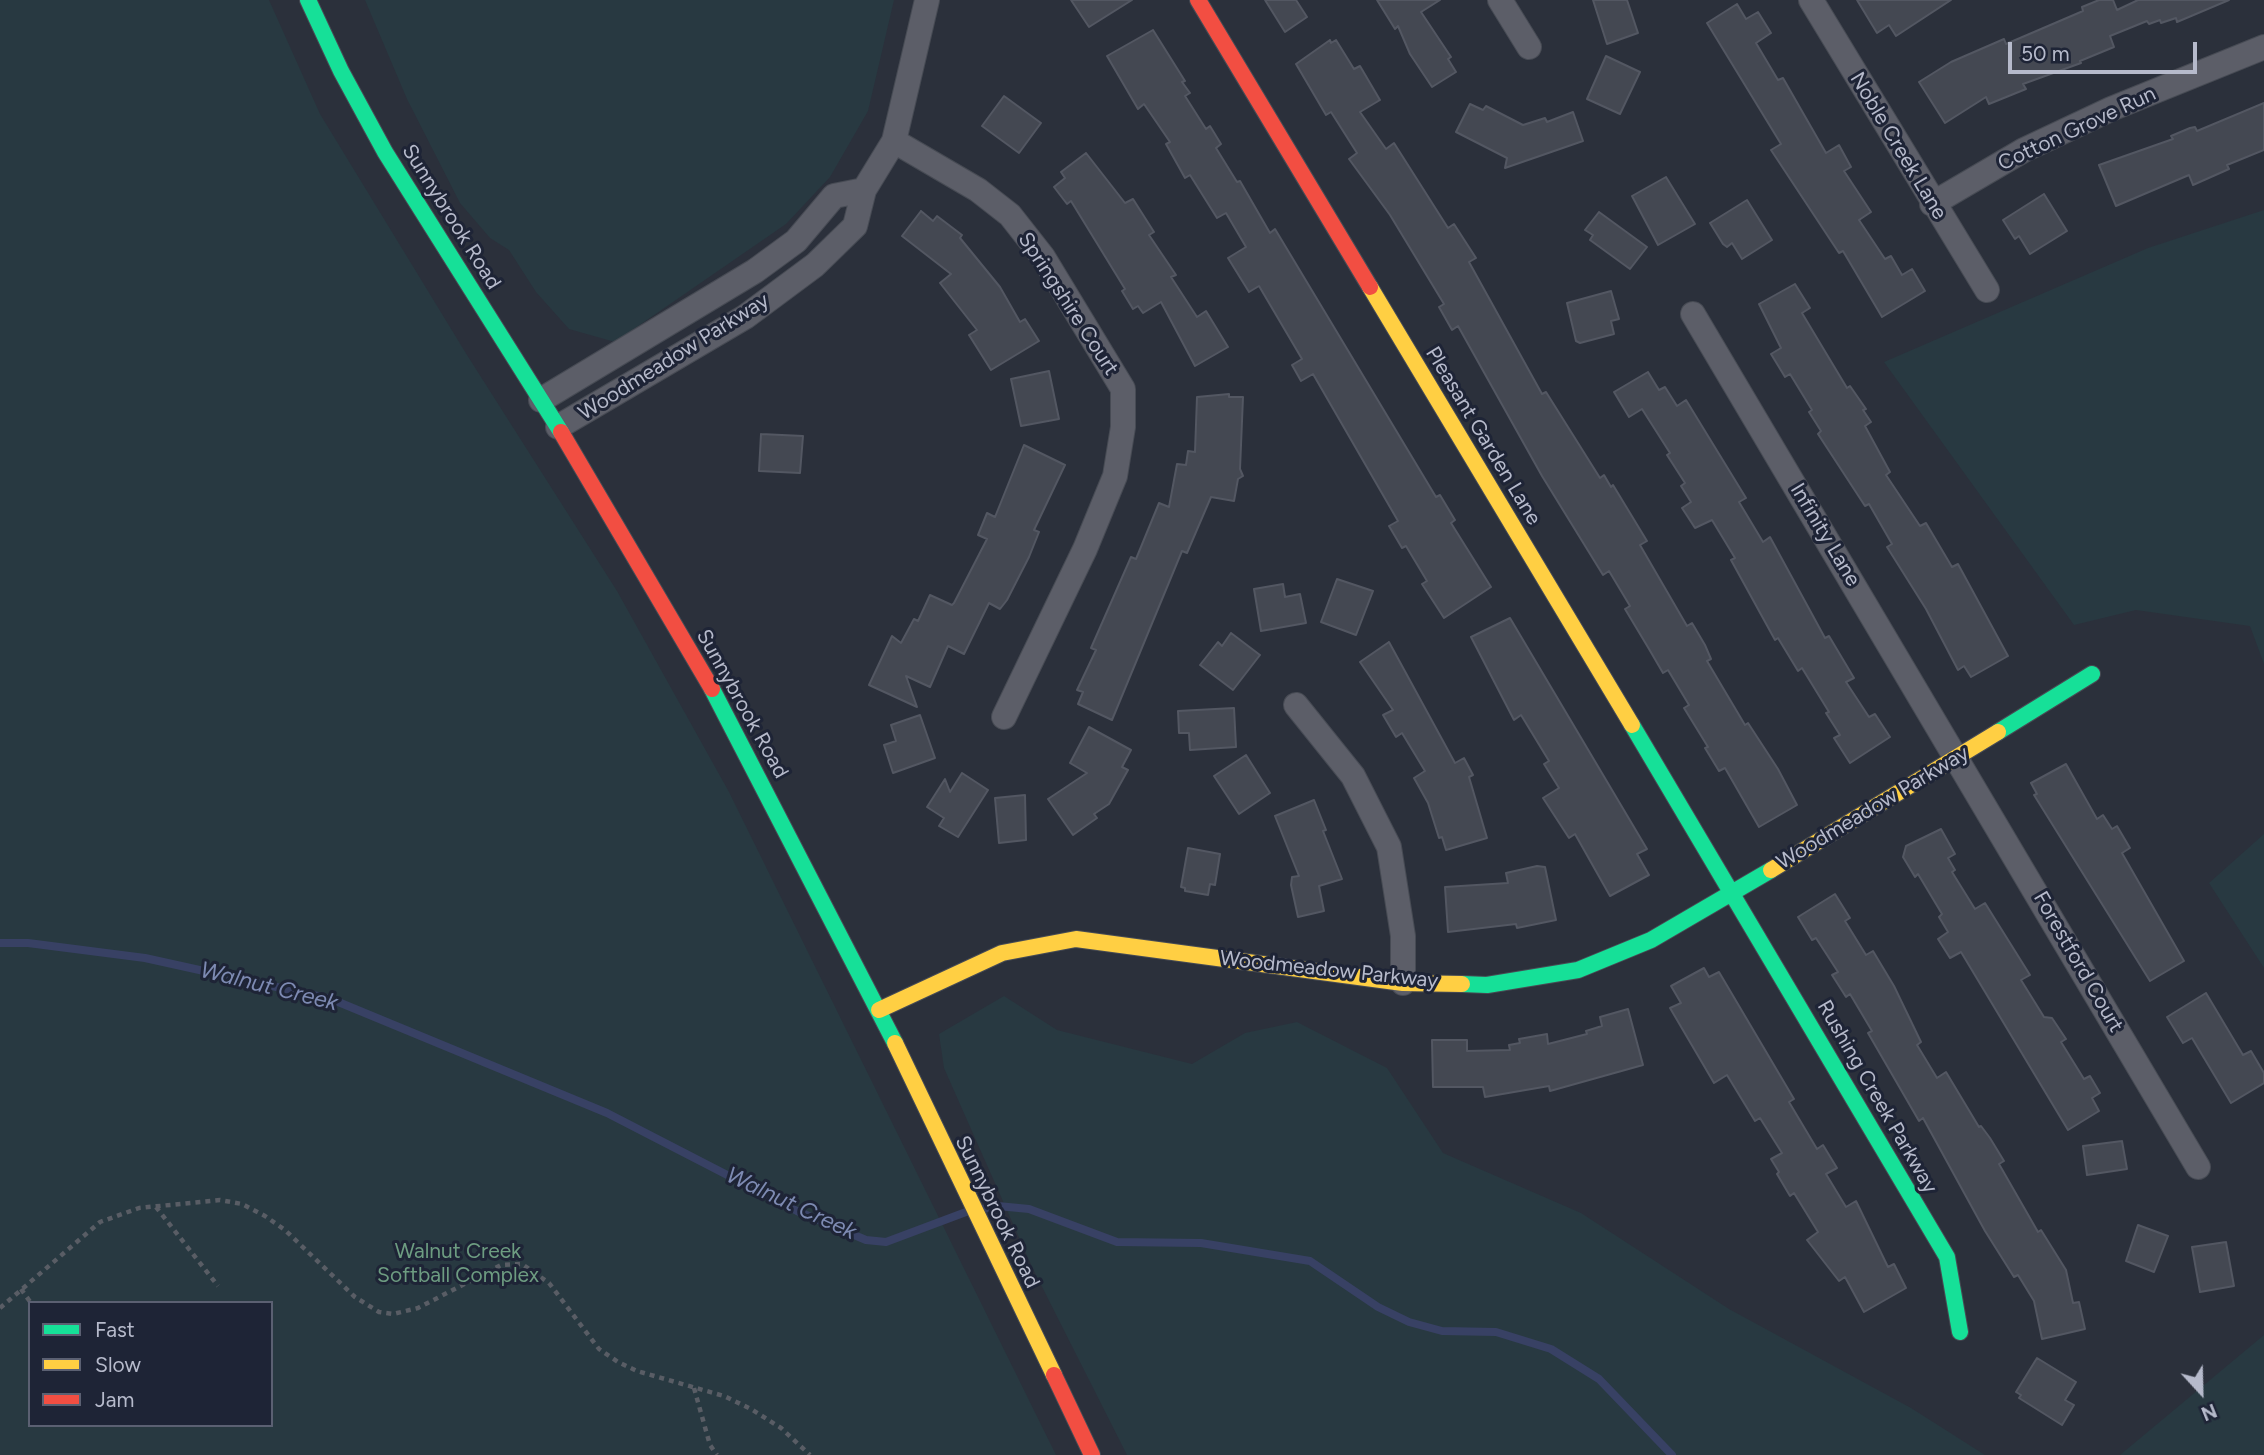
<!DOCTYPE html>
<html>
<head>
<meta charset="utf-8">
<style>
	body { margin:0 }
	#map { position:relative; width:2264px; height:1455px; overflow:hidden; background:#2b303b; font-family:Figtree,sans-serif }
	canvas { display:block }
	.legend { position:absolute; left:28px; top:1301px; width:245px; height:126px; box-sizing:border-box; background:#1e2436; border:2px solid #5b6072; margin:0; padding:9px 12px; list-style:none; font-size:21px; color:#b6bacb }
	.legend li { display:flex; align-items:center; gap:14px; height:35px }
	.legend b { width:35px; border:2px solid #5b6072 }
	.north { position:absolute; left:2166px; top:1357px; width:70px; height:70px; -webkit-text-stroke:5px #1e2436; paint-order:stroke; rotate:158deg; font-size:19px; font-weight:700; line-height:28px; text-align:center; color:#b6bacb }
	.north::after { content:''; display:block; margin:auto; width:24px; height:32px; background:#b6bacb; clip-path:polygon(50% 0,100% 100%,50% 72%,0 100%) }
	.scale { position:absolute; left:2008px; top:42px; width:189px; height:32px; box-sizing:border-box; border:4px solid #b6bacb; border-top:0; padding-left:9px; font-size:21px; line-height:24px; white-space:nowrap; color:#b6bacb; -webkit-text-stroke:5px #1e2436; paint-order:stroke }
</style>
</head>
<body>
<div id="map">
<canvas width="2264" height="1455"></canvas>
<ul class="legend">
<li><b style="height:9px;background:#16e098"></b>Fast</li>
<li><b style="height:9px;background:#ffcf43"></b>Slow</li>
<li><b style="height:9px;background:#f24e42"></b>Jam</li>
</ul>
<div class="north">N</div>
<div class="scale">50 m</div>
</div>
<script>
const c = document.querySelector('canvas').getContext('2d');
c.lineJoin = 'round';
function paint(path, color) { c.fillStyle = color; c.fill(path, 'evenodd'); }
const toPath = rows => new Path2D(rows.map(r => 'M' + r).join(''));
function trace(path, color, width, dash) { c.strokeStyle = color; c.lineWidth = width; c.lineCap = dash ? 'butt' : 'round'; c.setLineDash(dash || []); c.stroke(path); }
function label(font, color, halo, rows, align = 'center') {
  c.font = font + ' Figtree,sans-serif'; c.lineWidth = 6; c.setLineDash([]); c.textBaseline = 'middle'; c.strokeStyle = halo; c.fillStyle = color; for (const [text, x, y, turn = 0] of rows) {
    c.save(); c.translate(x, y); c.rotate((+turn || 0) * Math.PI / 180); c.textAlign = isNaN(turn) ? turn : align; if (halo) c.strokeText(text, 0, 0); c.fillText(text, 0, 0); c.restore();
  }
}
const green = toPath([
	[0,0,269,0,320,114,467,355,617,591,729,792,1056,1455,0,1455],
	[30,1303,271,1303,271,1425,30,1425],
	[365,0,894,0,868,111,830,177,786,224,615,342,569,329,536,292,509,250,490,238,460,203,407,99],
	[2264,210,2264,664,2250,626,2136,610,2074,625,1884,362,2148,248],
	[2264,834,2264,968,2209,883],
	[1004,996,1057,1030,1192,1064,1245,1033,1297,1022,1387,1068,1443,1153,1581,1213,1729,1309,1911,1408,1985,1455,1127,1455,1033,1269,944,1068,939,1034],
	[2264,1335,2264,1455,2120,1455]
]);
const stream = toPath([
	[0,943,28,943,145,958,331,999,607,1113,797,1211,866,1240,886,1242,966,1212],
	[983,1209,998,1206,1029,1209,1117,1242,1201,1243,1310,1261,1378,1307,1409,1322,1442,1331,1496,1332,1551,1349,1599,1379,1672,1455]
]);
const building = toPath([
	[1071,0,1132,0,1089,27,1071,0],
	[1265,0,1296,0,1307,17,1285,32,1265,0],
	[1377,0,1440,0,1421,12,1451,57,1448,59,1456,72,1432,87,1410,54,1398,26,1395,29,1377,0],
	[1593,0,1627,0,1638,33,1607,44,1593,0],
	[1857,0,1951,0,1896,36,1889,25,1877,33,1857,0],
	[2099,0,2113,0,2117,10,2138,0,2229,0,2177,22,2176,18,2161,23,2160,20,2149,24,2147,21,2110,36,2114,47,2080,61,2081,63,2023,84,2026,89,1989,104,1986,97,1945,123,1919,82,1951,62,2004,39,2006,44,2083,11,2082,7,2099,0],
	[1737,4,1746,19,1758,12,1771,33,1756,43,1778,80,1783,78,1826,153,1839,145,1851,167,1844,171,1871,212,1859,220,1885,259,1891,256,1902,275,1912,269,1925,291,1882,317,1843,251,1839,253,1771,150,1781,144,1707,23,1737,4],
	[1153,30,1185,81,1182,82,1190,93,1185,96,1206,129,1210,126,1221,144,1216,148,1237,182,1240,181,1270,233,1275,229,1436,497,1440,495,1455,520,1451,523,1491,587,1444,618,1422,584,1427,581,1406,546,1402,548,1389,526,1398,521,1313,374,1301,381,1292,365,1302,359,1259,286,1249,292,1228,258,1246,247,1226,213,1217,218,1190,175,1185,178,1166,144,1170,142,1144,104,1138,109,1107,56,1153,30],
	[1330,40,1331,43,1336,40,1354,69,1360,66,1380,100,1360,112,1386,149,1394,143,1448,228,1454,224,1476,258,1469,262,1542,394,1546,392,1600,478,1604,475,1611,487,1613,485,1647,541,1640,545,1687,626,1692,623,1705,645,1711,659,1707,661,1745,725,1748,723,1778,769,1797,805,1759,827,1725,768,1719,771,1705,748,1708,747,1684,708,1689,705,1668,670,1663,673,1649,649,1625,609,1630,606,1609,571,1603,575,1542,476,1458,326,1452,330,1439,307,1444,304,1390,215,1349,159,1357,153,1331,112,1326,115,1296,64,1330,40],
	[1606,56,1640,72,1620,114,1587,99,1606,56],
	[1004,96,1041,123,1019,153,982,126,1004,96],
	[2264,103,2264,150,2227,165,2229,169,2193,185,2189,175,2116,206,2099,165,2173,139,2171,136,2190,128,2195,127,2197,131,2264,103],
	[1470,104,1483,110,1486,106,1523,125,1545,118,1547,122,1573,112,1583,141,1505,168,1507,158,1456,132,1470,104],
	[1086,153,1125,203,1133,199,1154,232,1149,235,1176,275,1171,277,1197,317,1206,311,1228,347,1195,366,1161,302,1143,313,1138,306,1133,309,1122,291,1125,289,1071,201,1067,204,1054,187,1065,178,1061,172,1086,153],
	[1666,177,1695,224,1658,245,1632,196,1666,177],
	[2044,194,2067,231,2030,254,2019,236,2015,239,2003,220,2044,194],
	[1747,200,1772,240,1742,259,1732,243,1727,247,1723,244,1710,223,1747,200],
	[921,211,933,221,937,216,962,235,960,238,1000,287,1020,322,1025,319,1039,341,991,370,969,335,977,330,940,283,951,274,902,236,921,211],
	[1599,212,1647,247,1630,269,1590,240,1593,235,1585,230,1599,212],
	[1795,284,1810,308,1802,313,1847,388,1850,386,1866,409,1863,410,1871,422,1865,426,1890,472,1886,475,1920,526,1926,523,1952,567,1958,564,2008,656,1971,677,1964,666,1958,670,1926,609,1887,547,1892,544,1869,504,1865,506,1818,434,1821,431,1809,412,1812,410,1790,374,1785,377,1771,354,1781,348,1759,304,1795,284],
	[1611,291,1619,319,1611,321,1614,334,1580,343,1576,341,1567,303,1611,291],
	[1049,371,1059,419,1021,426,1011,379,1049,371],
	[1648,372,1659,390,1665,387,1677,406,1686,400,1746,498,1739,502,1763,542,1770,537,1825,638,1829,636,1854,678,1846,682,1869,717,1875,714,1890,737,1850,763,1834,738,1840,735,1826,713,1829,712,1802,668,1798,671,1778,638,1775,640,1731,560,1735,558,1712,520,1695,528,1682,508,1691,502,1681,486,1685,483,1667,455,1670,453,1642,409,1629,417,1614,392,1648,372],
	[1229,394,1229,397,1243,397,1240,469,1243,476,1238,479,1234,501,1211,497,1187,553,1182,551,1112,720,1078,704,1083,692,1077,690,1096,650,1091,648,1131,557,1136,559,1159,503,1169,507,1177,464,1186,465,1188,451,1195,452,1197,397,1229,394],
	[761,434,803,436,800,473,759,471,761,434],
	[1024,445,1065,465,1034,530,1039,532,1029,557,1007,600,1000,609,989,603,964,654,948,646,930,687,906,676,917,707,869,685,892,636,901,643,914,619,918,621,930,595,952,605,954,603,987,539,978,535,987,513,995,517,1024,445],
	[1337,579,1373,591,1356,635,1321,622,1337,579],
	[1283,584,1285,597,1300,594,1306,623,1261,631,1254,589,1283,584],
	[1510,618,1647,849,1637,854,1649,875,1610,896,1575,834,1569,838,1543,798,1559,788,1544,764,1549,761,1521,715,1514,720,1471,637,1510,618],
	[1231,633,1260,655,1233,690,1200,665,1218,642,1222,646,1231,633],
	[1389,642,1455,763,1464,758,1473,775,1469,777,1487,838,1446,850,1442,837,1439,838,1428,803,1414,778,1425,771,1402,733,1396,737,1383,715,1393,710,1360,662,1389,642],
	[1234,708,1236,747,1190,750,1189,733,1179,733,1178,711,1234,708],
	[920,715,935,758,893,773,884,745,896,741,891,725,920,715],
	[1089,727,1131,750,1122,767,1128,770,1109,804,1094,814,1097,818,1073,835,1048,799,1087,773,1070,763,1089,727],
	[1246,755,1270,793,1239,814,1214,776,1246,755],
	[2066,764,2097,819,2103,815,2112,829,2117,826,2130,848,2122,853,2184,961,2150,981,2034,795,2037,794,2031,783,2066,764],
	[962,773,988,790,958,837,939,826,944,818,927,807,945,779,950,792,962,773],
	[1025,795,1026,840,999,843,995,798,1025,795],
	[1314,800,1326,830,1323,831,1342,879,1319,886,1324,911,1298,917,1291,885,1292,877,1299,876,1275,816,1314,800],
	[1941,829,1955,854,1948,858,1955,870,1952,872,1975,909,1985,903,2030,975,2021,980,2044,1017,2052,1018,2066,1039,2061,1042,2084,1079,2090,1076,2100,1093,2092,1098,2099,1111,2068,1130,1961,952,1950,958,1938,939,1948,932,1939,917,1942,914,1918,874,1915,877,1903,857,1906,846,1941,829],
	[1188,848,1220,854,1215,885,1210,884,1208,895,1185,891,1185,888,1181,887,1188,848],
	[1537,866,1545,867,1556,920,1517,928,1516,924,1448,932,1445,887,1508,883,1506,873,1537,866],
	[1835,894,1850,918,1845,921,1866,955,1873,951,1894,986,1921,1042,1917,1045,1937,1078,1946,1072,1979,1127,1981,1126,1990,1138,2004,1161,1999,1164,2038,1232,2041,1230,2066,1270,2073,1303,2079,1302,2085,1329,2042,1339,2034,1301,2018,1275,2014,1277,1985,1231,1923,1118,1919,1121,1868,1033,1872,1031,1850,994,1846,997,1832,975,1838,972,1816,938,1812,940,1798,917,1835,894],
	[1704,968,1709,977,1719,972,1794,1099,1789,1102,1817,1149,1823,1145,1837,1168,1826,1174,1846,1207,1856,1201,1888,1267,1894,1264,1906,1288,1864,1312,1845,1277,1839,1281,1807,1240,1818,1232,1794,1193,1790,1196,1777,1174,1779,1172,1771,1159,1782,1153,1760,1118,1755,1121,1727,1075,1714,1083,1670,1008,1681,1003,1671,986,1704,968],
	[2206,993,2243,1055,2251,1051,2264,1073,2264,1083,2231,1103,2192,1038,2183,1043,2167,1017,2206,993],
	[1628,1009,1643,1065,1550,1091,1549,1086,1485,1097,1483,1087,1433,1087,1432,1040,1467,1040,1467,1051,1510,1050,1509,1045,1520,1043,1519,1039,1547,1034,1548,1044,1587,1034,1586,1031,1602,1026,1600,1017,1628,1009],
	[2122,1141,2127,1169,2087,1175,2083,1146,2122,1141],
	[2138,1225,2168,1236,2154,1272,2126,1261,2138,1225],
	[2226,1242,2234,1286,2200,1292,2192,1247,2226,1242],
	[2037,1358,2076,1382,2065,1400,2074,1405,2062,1425,2019,1398,2021,1395,2016,1392,2037,1358]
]);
const path = toPath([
	[156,1207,218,1286],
	[21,1289,31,1303],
	[0,1308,100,1222,139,1208,220,1200,242,1204,265,1216,285,1230,355,1297,379,1312,393,1314,418,1308,501,1265,522,1264,549,1283,599,1349,618,1362,637,1371,724,1396,751,1409,781,1428,810,1455],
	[694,1388,710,1445,717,1455]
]);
const street = toPath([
	[1500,0,1529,47],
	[1811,0,1987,290],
	[894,141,978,190,1010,215,1043,257,1123,389,1123,427,1115,476,1085,549,1004,717],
	[1932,204,2024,150,2111,109,2264,47],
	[1693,314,2198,1167],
	[541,400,755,271,796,241,834,196,864,190],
	[558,427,745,317,815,265,855,226,864,190,894,141,927,0],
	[1296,705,1353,776,1389,847,1403,936,1403,983]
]);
const fast = toPath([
	[308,0,341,71,385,152,561,432],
	[712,689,895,1043],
	[1632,725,1947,1257,1960,1332],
	[1998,732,2092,674],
	[1462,984,1487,985,1578,970,1651,940,1771,870]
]);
const slow = toPath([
	[1370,287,1632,725],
	[1771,870,1998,732],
	[879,1010,1002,953,1076,939,1403,983,1462,984],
	[895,1043,1054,1375]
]);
const jam = toPath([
	[1198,0,1370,287],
	[561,432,712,689],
	[1054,1375,1092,1455]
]);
const streetNames = [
	["Cotton Grove Run",2077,129,-25],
	["Noble Creek Lane",1898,146,59],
	["Sunnybrook Road",451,217,58],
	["Springshire Court",1068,304,57],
	["Woodmeadow Parkway",674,357,-32],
	["Pleasant Garden Lane",1483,436,59],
	["Infinity Lane",1825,535,59],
	["Sunnybrook Road",742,704,61],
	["Woodmeadow Parkway",1873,808,-31],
	["Forestford Court",2078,962,60],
	["Woodmeadow Parkway",1329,970,6],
	["Rushing Creek Parkway",1877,1097,60],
	["Sunnybrook Road",997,1212,64]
];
const parkNames = [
	["Walnut Creek",458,1252],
	["Softball Complex",458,1276]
];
const waterNames = [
	["Walnut Creek",269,987,14],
	["Walnut Creek",791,1204,25]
];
paint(green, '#283941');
trace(stream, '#384164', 8);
paint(building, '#444852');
trace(building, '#535762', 2);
trace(street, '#474b54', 26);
trace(fast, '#474b54', 18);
trace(slow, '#474b54', 18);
trace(jam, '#474b54', 18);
trace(path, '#595d65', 4.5, [5, 5]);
trace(street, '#5c5e68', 24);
trace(fast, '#16e098', 16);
trace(slow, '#ffcf43', 16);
trace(jam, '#f24e42', 16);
label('21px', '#b6bacb', '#1e2436', streetNames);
label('21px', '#6d9c81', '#1e2436', parkNames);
label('italic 23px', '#7d8ab2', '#1e2436', waterNames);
</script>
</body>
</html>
